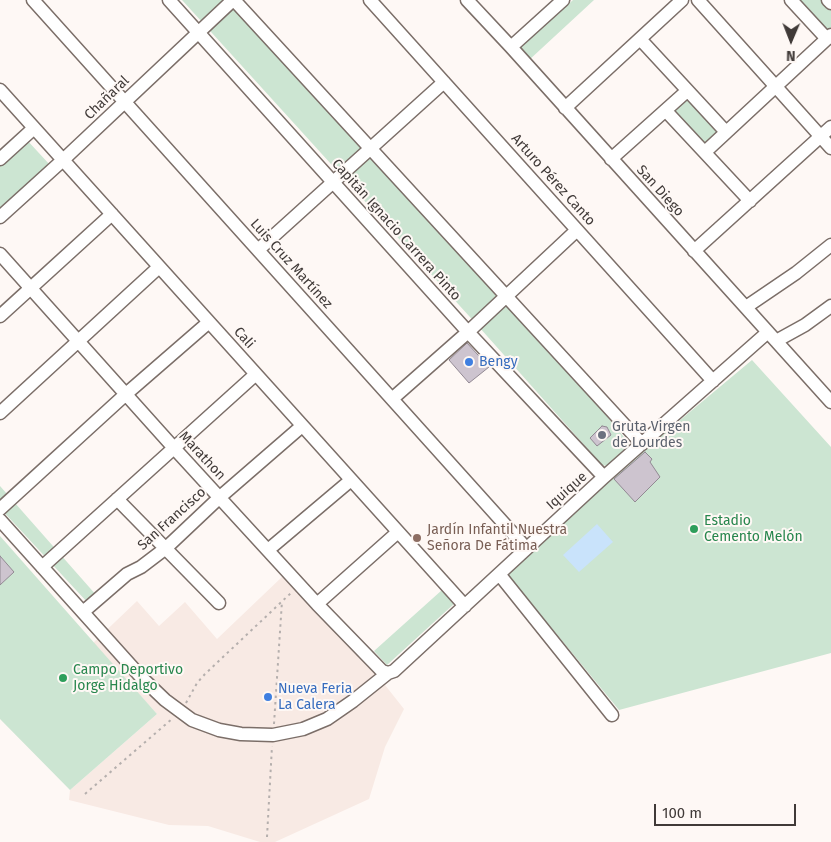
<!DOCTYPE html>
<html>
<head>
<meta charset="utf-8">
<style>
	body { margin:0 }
	#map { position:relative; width:831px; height:842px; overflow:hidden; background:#fef8f5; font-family:"Fira Sans",sans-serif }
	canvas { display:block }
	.north { position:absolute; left:766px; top:15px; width:50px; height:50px; -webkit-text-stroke:4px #fef8f5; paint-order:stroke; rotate:181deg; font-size:14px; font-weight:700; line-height:20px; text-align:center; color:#403a38 }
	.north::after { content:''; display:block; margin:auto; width:18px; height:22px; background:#403a38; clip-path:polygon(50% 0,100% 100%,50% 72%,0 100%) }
	.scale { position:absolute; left:654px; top:804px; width:142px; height:22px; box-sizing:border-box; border:2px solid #403a38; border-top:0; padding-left:6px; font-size:15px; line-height:18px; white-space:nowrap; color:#403a38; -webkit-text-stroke:4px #fef8f5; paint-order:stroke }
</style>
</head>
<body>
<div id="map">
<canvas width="831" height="842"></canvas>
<div class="north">N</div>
<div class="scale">100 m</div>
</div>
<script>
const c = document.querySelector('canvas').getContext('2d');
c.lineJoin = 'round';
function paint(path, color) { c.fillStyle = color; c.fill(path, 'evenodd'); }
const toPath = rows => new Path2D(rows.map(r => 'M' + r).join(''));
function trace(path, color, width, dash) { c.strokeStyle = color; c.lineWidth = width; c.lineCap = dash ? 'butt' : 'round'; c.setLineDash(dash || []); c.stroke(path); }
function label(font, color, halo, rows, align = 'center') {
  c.font = font + ' "Fira Sans",sans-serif'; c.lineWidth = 4; c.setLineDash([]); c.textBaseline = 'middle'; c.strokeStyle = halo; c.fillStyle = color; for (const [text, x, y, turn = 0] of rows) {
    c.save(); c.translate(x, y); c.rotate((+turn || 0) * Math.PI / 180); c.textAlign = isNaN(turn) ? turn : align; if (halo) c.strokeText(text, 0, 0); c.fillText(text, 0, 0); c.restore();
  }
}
const built = toPath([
	[283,576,385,685,404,709,385,747,369,799,275,842,260,842,208,826,169,825,69,800,70,790,157,714,93,643,137,601,159,626,185,602,217,639]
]);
const green = toPath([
	[182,0,230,0,588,393,628,442,629,445,607,466,602,465,479,327],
	[573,0,594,0,528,61,518,50],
	[794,0,823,0,831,9,831,27,826,32],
	[687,96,720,131,705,145,671,110],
	[26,139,50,165,0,209,0,163],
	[752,360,831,447,831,653,619,710,508,575,612,477],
	[0,486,97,596,88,603,0,508],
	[0,536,157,714,70,790,0,719],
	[442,590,455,603,387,665,374,651]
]);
const water = toPath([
	[597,524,613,542,579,572,563,555]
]);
const building = toPath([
	[467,343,489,367,469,383,449,360,467,343],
	[602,426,607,427,611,435,597,446,590,438,602,426],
	[645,452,652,459,650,462,660,477,635,502,614,479,645,452],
	[0,556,14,572,0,585,0,556]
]);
const path = toPath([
	[186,703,197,683,205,674,292,592],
	[274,724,282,601],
	[85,794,173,718],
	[267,837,272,746]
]);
const minor = toPath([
	[33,0,526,548],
	[169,0,468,332,604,477],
	[234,0,642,444],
	[370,0,713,381],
	[467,0,511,47,831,402],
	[698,0,831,148],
	[791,0,827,39],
	[828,0,831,3],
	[640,39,726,132],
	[511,47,563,0],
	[0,90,465,606],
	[565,108,682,0],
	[666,111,750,201],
	[705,152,831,35],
	[0,159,34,128],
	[611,159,687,91],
	[0,217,63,160,233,0],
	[258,250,444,82],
	[694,251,831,127],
	[0,254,174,448,317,604,382,671,388,673],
	[746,307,796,273,831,245],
	[0,316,112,214],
	[776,341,805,325,831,306],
	[392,399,468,332,577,230],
	[0,413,159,267],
	[117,499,219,603],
	[0,509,126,394,209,322],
	[0,520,142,678,165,700,192,720,219,730,241,734,273,735,303,729,327,719,353,701,388,673,394,671,604,477,768,332],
	[268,550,351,480],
	[42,567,256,374],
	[499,574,612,715],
	[317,604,398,532],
	[83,612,127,574,141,567,166,548,220,497,302,426]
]);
const markers = [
	[469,362,5,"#3f7fe0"],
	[602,435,5,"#6b7280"],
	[694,529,5,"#2e9e5b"],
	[417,538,5,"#8d6e63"],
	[63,678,5,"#2e9e5b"],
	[268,697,5,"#3f7fe0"]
];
const streetNames = [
	["Chañaral",107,98,-44],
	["Arturo Pérez Canto",553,180,48],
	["San Diego",660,191,48],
	["Capitán Ignacio Carrera Pinto",396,230,48],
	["Luis Cruz Martínez",291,264,48],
	["Cali",244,338,48],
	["Marathon",202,456,47],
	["Iquique",567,491,-42],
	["San Francisco",172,519,-42]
];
const shopNames = [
	["Bengy",479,362],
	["Nueva Feria",278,689],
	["La Calera",278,705]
];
const worshipNames = [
	["Gruta Virgen",612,427],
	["de Lourdes",612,443]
];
const leisureNames = [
	["Estadio",704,521],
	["Cemento Melón",704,537],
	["Campo Deportivo",73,670],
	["Jorge Hidalgo",73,686]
];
const educationNames = [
	["Jardín Infantil Nuestra",427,530],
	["Señora De Fátima",427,546]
];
paint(built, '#f8eae4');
paint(green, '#cce5d2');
paint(water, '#c9e3fb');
paint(building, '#cdc4cf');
trace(building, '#928993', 1);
trace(minor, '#7b6e68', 15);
trace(path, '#b5afad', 2, [2.5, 4]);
trace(minor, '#fff', 12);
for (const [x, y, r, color] of markers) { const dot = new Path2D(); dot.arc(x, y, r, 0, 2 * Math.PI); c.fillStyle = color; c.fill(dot); trace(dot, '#fef8f5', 2); }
label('14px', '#403a38', '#fef8f5', streetNames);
label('14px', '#366cbe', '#fef8f5', shopNames, 'left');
label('14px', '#5b616d', '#fef8f5', worshipNames, 'left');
label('14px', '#27864d', '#fef8f5', leisureNames, 'left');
label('14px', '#785e54', '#fef8f5', educationNames, 'left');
</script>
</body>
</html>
